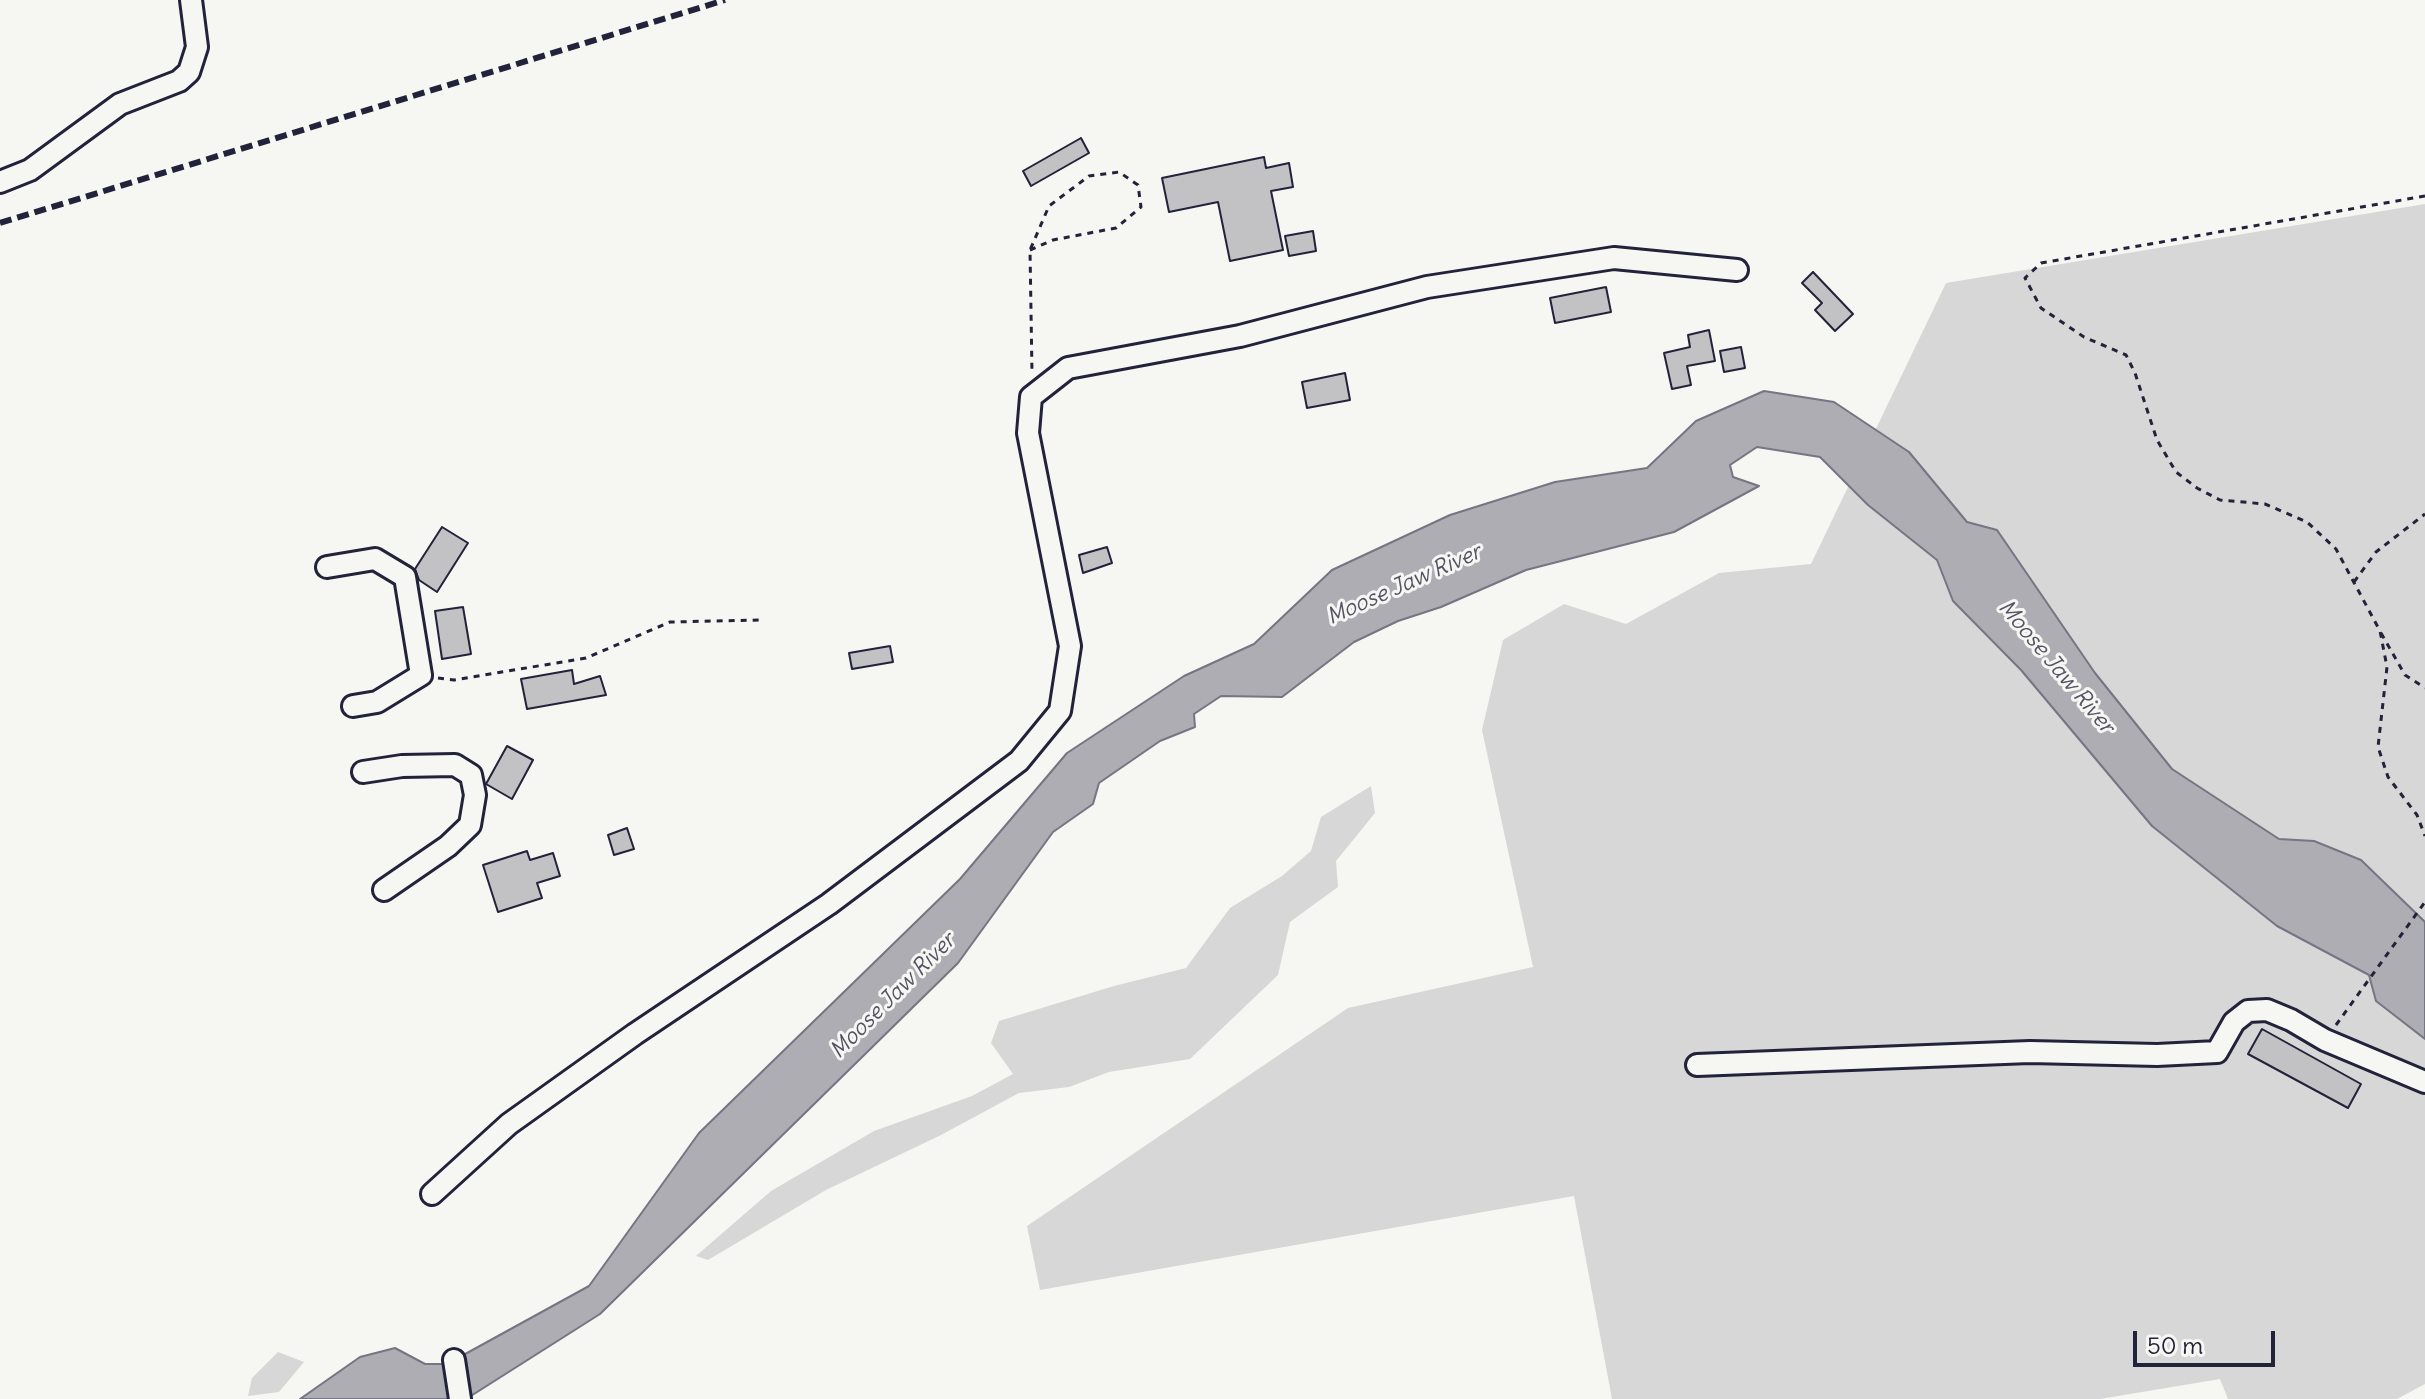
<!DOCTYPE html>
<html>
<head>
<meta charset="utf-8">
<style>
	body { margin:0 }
	#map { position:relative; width:2425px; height:1399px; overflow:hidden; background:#f6f6f2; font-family:Delius,sans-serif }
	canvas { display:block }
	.scale { position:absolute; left:2133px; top:1331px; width:142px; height:36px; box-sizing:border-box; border:4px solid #22223b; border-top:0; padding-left:10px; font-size:24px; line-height:28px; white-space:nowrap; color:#22223b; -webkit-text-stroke:6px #f6f6f2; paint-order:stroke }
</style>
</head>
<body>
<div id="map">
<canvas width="2425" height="1399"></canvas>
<div class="scale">50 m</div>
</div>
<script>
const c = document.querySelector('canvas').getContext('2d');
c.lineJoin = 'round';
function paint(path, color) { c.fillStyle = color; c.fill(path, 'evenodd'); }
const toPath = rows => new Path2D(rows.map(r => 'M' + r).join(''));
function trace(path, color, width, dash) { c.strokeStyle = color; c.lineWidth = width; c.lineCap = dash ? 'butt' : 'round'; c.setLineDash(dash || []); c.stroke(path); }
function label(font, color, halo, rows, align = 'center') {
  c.font = font + ' Delius,sans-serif'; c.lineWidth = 6; c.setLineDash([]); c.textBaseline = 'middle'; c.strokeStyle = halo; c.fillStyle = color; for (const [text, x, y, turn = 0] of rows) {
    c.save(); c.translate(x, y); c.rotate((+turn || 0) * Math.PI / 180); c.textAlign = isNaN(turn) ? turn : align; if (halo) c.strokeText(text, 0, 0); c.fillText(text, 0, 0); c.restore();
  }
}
const green = toPath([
	[2425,204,2425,1384,2397,1399,2228,1399,2220,1379,2100,1399,1612,1399,1574,1196,1040,1290,1027,1226,1348,1008,1533,967,1482,730,1503,640,1564,604,1626,624,1719,573,1811,564,1946,283],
	[1371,786,1375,813,1336,861,1338,887,1290,922,1278,975,1190,1059,1109,1072,1069,1087,1019,1093,941,1135,826,1190,708,1260,696,1256,771,1191,874,1131,972,1096,1013,1074,991,1043,999,1021,1114,986,1186,968,1230,908,1282,876,1311,851,1321,817],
	[278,1352,304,1362,279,1392,248,1396,252,1378]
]);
const water = toPath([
	[1764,391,1834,402,1909,452,1967,522,1997,530,2095,673,2172,769,2279,839,2314,841,2361,860,2425,922,2425,1039,2376,1001,2369,975,2277,926,2152,826,2021,670,1953,601,1937,560,1868,505,1820,457,1757,447,1730,465,1733,477,1759,486,1674,532,1526,570,1441,607,1398,621,1354,642,1282,697,1221,696,1194,714,1195,727,1160,741,1099,783,1093,804,1053,832,958,963,600,1314,466,1399,300,1399,360,1357,395,1348,425,1364,447,1364,589,1286,699,1133,960,879,1067,753,1184,676,1254,644,1332,570,1450,515,1555,482,1647,468,1696,421,1764,391]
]);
const building = toPath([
	[1081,138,1089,153,1031,186,1023,171,1081,138],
	[1264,157,1266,168,1289,163,1293,187,1271,191,1283,250,1230,261,1218,202,1169,212,1162,178,1264,157],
	[1313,231,1316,251,1289,256,1285,236,1313,231],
	[1813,272,1853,314,1835,331,1815,310,1822,303,1802,283,1813,272],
	[1606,287,1611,312,1555,323,1550,298,1606,287],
	[1709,330,1715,361,1687,366,1691,385,1672,389,1664,353,1690,347,1688,335,1709,330],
	[1741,347,1745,368,1724,372,1720,351,1741,347],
	[1345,373,1350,400,1307,408,1302,382,1345,373],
	[442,527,468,543,437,592,419,580,415,569,442,527],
	[1107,547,1112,563,1083,573,1079,555,1107,547],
	[463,607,471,654,442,659,435,611,463,607],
	[890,646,893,662,852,669,849,653,890,646],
	[572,670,574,684,600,676,606,695,527,709,521,679,572,670],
	[507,746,533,760,512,799,486,784,507,746],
	[627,828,634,849,614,855,608,835,627,828],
	[527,851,530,860,553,853,560,876,537,883,542,898,498,912,483,865,527,851],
	[2262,1029,2361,1084,2348,1108,2248,1054,2262,1029]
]);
const path = toPath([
	[2425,196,2041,263,2025,278,2041,308,2084,337,2126,355,2135,373,2157,440,2176,472,2197,488,2220,500,2265,504,2307,522,2336,549,2380,631,2387,667,2378,747,2388,777,2417,815,2425,836],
	[1030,250,1053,240,1116,228,1141,207,1138,185,1119,172,1089,176,1049,206,1030,250,1032,373],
	[2354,582,2376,552,2425,514],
	[2381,633,2405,675,2425,688],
	[438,678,454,680,586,658,670,622,760,620],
	[2336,1025,2425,902]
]);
const minor = toPath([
	[0,182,30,170,120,104,179,81,189,72,197,47,191,0],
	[327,567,375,559,405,577,421,675,377,702,353,706],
	[363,772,402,766,455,765,471,775,475,795,470,825,448,846,384,890],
	[1697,1065,2030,1052,2157,1055,2217,1052,2234,1022,2248,1011,2267,1010,2291,1020,2325,1040,2425,1082],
	[432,1194,509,1124,635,1034,829,904,1019,761,1060,711,1070,646,1028,433,1031,397,1068,368,1240,336,1427,287,1614,258,1737,270],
	[454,1360,460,1399]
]);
const rail = toPath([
	[0,223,725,0]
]);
const waterNames = [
	["Moose Jaw River",1404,585,-24],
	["Moose Jaw River",2056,667,50],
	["Moose Jaw River",893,996,-45]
];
paint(green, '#d7d7d7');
paint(water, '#adadb3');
trace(water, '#757583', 2);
paint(building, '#c2c2c4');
trace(building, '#22223b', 2);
trace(minor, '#22223b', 26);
trace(path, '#22223b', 3, [6, 6]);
trace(minor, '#f6f6f2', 20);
trace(rail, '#22223b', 6, [12, 6]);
label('italic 22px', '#535365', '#f6f6f2', waterNames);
</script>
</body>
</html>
